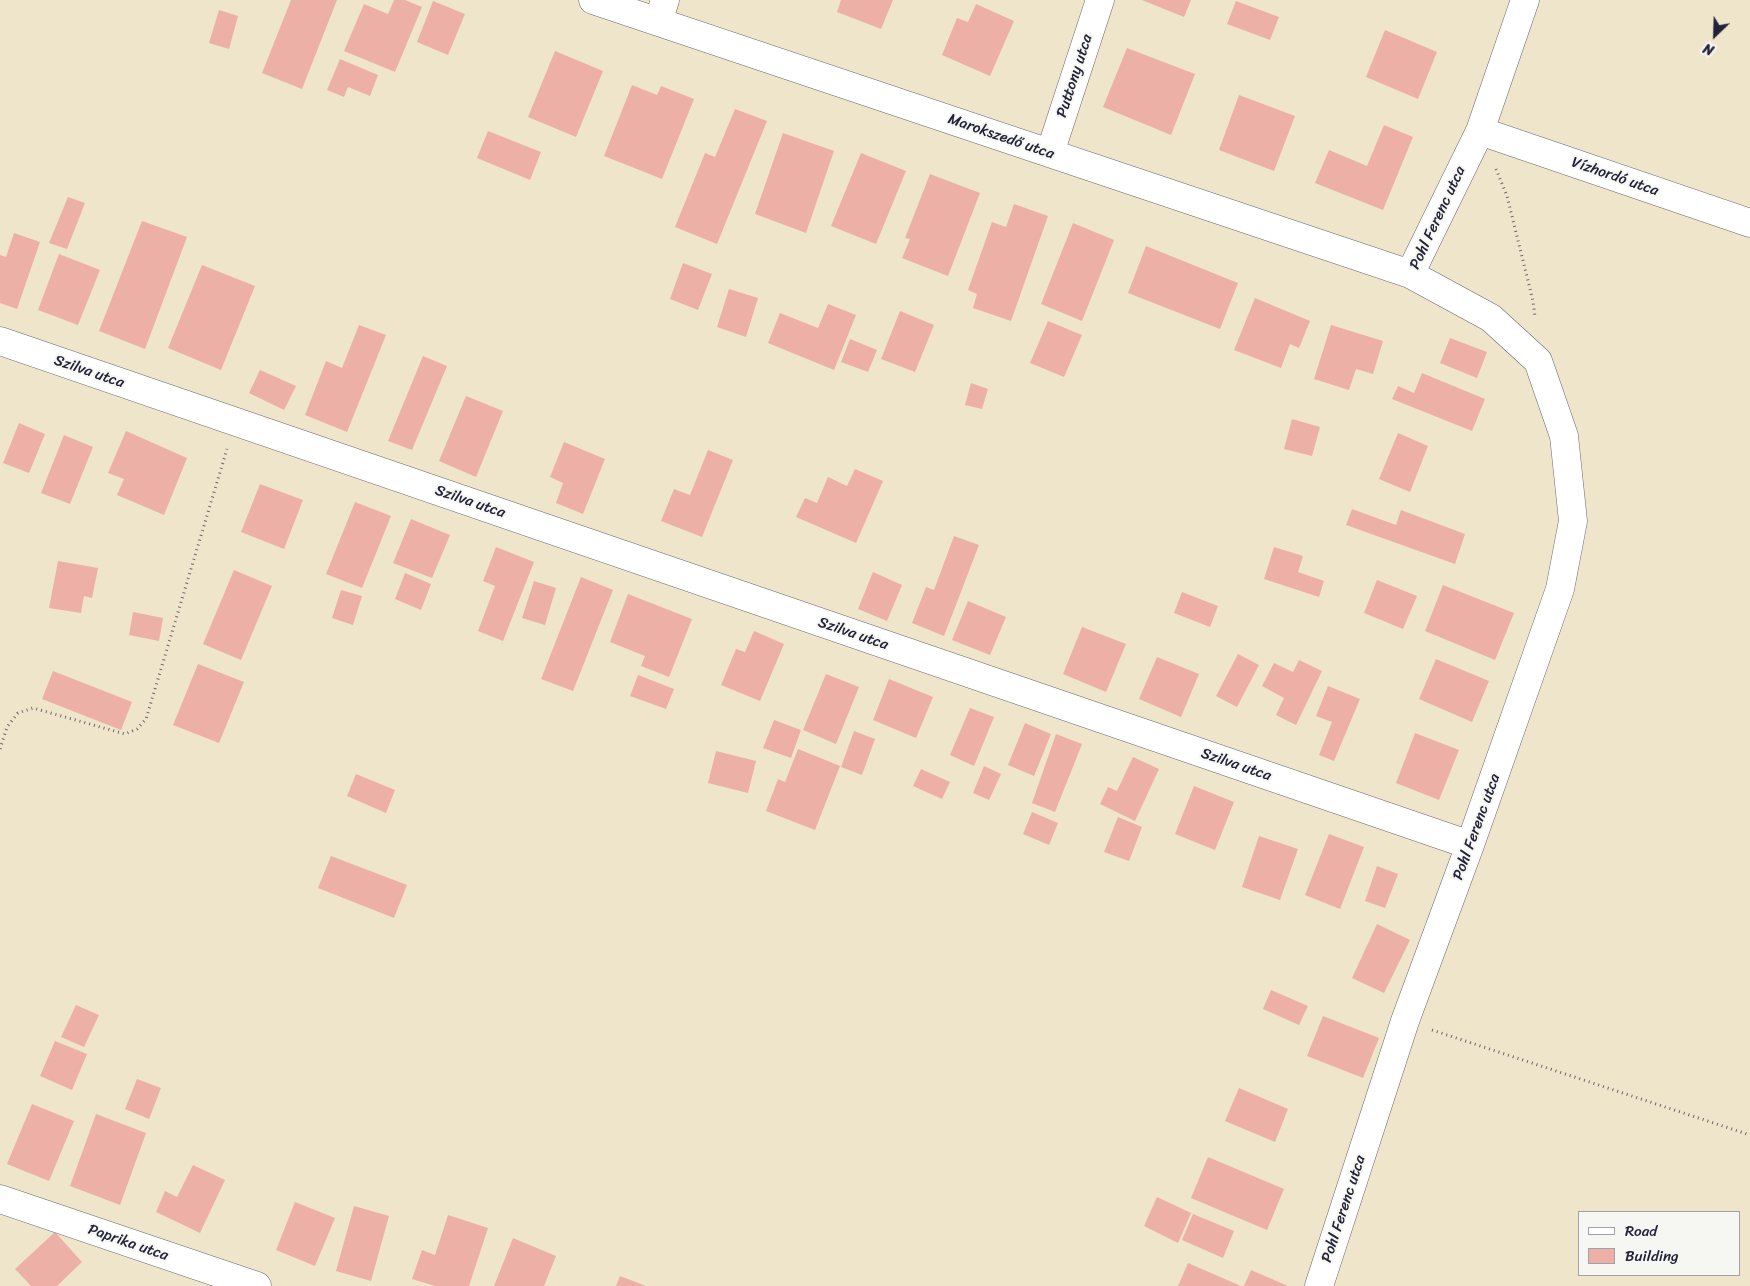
<!DOCTYPE html>
<html>
<head>
<meta charset="utf-8">
<style>
	body { margin:0 }
	#map { position:relative; width:1750px; height:1286px; overflow:hidden; background:#efe5cb; font-family:Sriracha,sans-serif }
	canvas { display:block }
	.legend { position:absolute; left:1578px; top:1211px; width:162px; height:65px; box-sizing:border-box; background:#f6f6f2; border:1px solid #a1a1a9; margin:0; padding:6px 9px; list-style:none; font-size:15px; color:#22223b }
	.legend li { display:flex; align-items:center; gap:10px; height:25px }
	.legend b { width:25px; border:1px solid #a1a1a9 }
	.north { position:absolute; left:1690px; top:10px; width:50px; height:50px; -webkit-text-stroke:4px #f6f6f2; paint-order:stroke; rotate:204deg; font-size:14px; font-weight:700; line-height:20px; text-align:center; color:#22223b }
	.north::after { content:''; display:block; margin:auto; width:18px; height:22px; background:#22223b; clip-path:polygon(50% 0,100% 100%,50% 72%,0 100%) }
</style>
</head>
<body>
<div id="map">
<canvas width="1750" height="1286"></canvas>
<ul class="legend">
<li><b style="height:6px;background:#fff"></b>Road</li>
<li><b style="height:14px;background:#edb0a7"></b>Building</li>
</ul>
<div class="north">N</div>
</div>
<script>
const c = document.querySelector('canvas').getContext('2d');
c.lineJoin = 'round';
function paint(path, color) { c.fillStyle = color; c.fill(path, 'evenodd'); }
const toPath = rows => new Path2D(rows.map(r => 'M' + r).join(''));
function trace(path, color, width, dash) { c.strokeStyle = color; c.lineWidth = width; c.lineCap = dash ? 'butt' : 'round'; c.setLineDash(dash || []); c.stroke(path); }
function label(font, color, halo, rows, align = 'center') {
  c.font = font + ' Sriracha,sans-serif'; c.lineWidth = 4; c.setLineDash([]); c.textBaseline = 'middle'; c.strokeStyle = halo; c.fillStyle = color; for (const [text, x, y, turn = 0] of rows) {
    c.save(); c.translate(x, y); c.rotate((+turn || 0) * Math.PI / 180); c.textAlign = isNaN(turn) ? turn : align; if (halo) c.strokeText(text, 0, 0); c.fillText(text, 0, 0); c.restore();
  }
}
const building = toPath([
	[291,0,337,0,302,89,262,73],
	[394,0,405,0,422,7,395,72,344,51,364,4,388,14],
	[841,0,893,0,881,29,837,12],
	[1142,0,1191,0,1184,17],
	[433,1,465,14,448,55,417,42],
	[1236,1,1279,17,1270,40,1227,24],
	[976,4,1014,21,990,76,942,55,957,18,968,22],
	[219,10,238,16,229,49,209,43],
	[1385,30,1437,52,1418,99,1366,77],
	[1127,48,1195,74,1171,135,1103,107],
	[555,51,603,71,576,137,528,117],
	[340,59,378,75,370,96,348,87,344,97,327,90],
	[632,85,657,95,661,86,694,99,662,179,604,156],
	[1239,95,1295,116,1274,171,1219,150],
	[735,109,767,121,717,244,675,227,705,153,715,157],
	[1384,125,1413,137,1383,210,1315,183,1329,150,1367,166],
	[488,131,541,152,530,180,477,158],
	[783,133,834,151,806,233,755,214],
	[861,153,906,171,876,244,831,226],
	[930,174,980,193,948,276,902,258,910,239,905,238],
	[68,197,85,203,67,249,49,243],
	[1014,204,1048,216,1011,321,973,308,977,294,968,290,992,222,1006,227],
	[142,221,187,237,145,349,99,331],
	[1073,223,1114,240,1082,321,1041,304],
	[14,233,40,242,17,309,0,303,0,255,6,257],
	[1146,246,1238,283,1220,329,1128,293],
	[59,254,100,270,78,325,38,310],
	[683,263,712,274,698,310,670,299],
	[202,265,255,286,221,370,168,348],
	[729,289,758,298,746,337,717,327],
	[1255,298,1310,321,1299,348,1290,344,1281,368,1234,350],
	[828,304,856,315,834,370,768,343,780,313,818,328],
	[900,311,934,325,915,372,881,359],
	[1048,321,1082,335,1064,377,1030,363],
	[359,325,386,335,347,432,305,415,326,361,342,368],
	[1331,325,1383,341,1373,374,1356,369,1349,390,1314,379],
	[1450,338,1487,352,1477,378,1440,363],
	[850,339,877,350,868,372,841,362],
	[423,356,447,366,412,450,388,441],
	[260,370,296,386,284,410,249,393],
	[1422,373,1485,399,1472,431,1392,399,1398,386,1414,393],
	[971,383,988,389,982,409,965,405],
	[466,396,503,411,476,477,439,461],
	[1292,419,1320,427,1312,456,1284,449],
	[19,423,45,434,29,473,3,463],
	[126,431,187,458,164,515,117,495,124,479,108,473],
	[1398,433,1428,446,1410,492,1379,479],
	[64,435,93,447,70,504,41,493],
	[564,442,605,459,583,514,556,503,563,483,550,477],
	[708,450,733,460,702,537,661,521,674,489,690,495],
	[855,469,883,481,856,543,796,517,805,498,817,503,828,477,847,486],
	[260,484,303,500,284,549,241,532],
	[355,502,391,516,362,588,326,574],
	[1352,509,1396,525,1401,510,1465,534,1455,564,1346,525],
	[411,519,450,535,432,578,393,563],
	[954,536,979,545,944,636,912,623,926,587,934,590],
	[496,547,534,562,503,641,478,631,495,586,483,581],
	[1274,547,1303,556,1298,572,1324,581,1319,597,1264,579],
	[58,561,98,568,92,598,84,596,81,613,49,608],
	[234,570,272,586,241,660,203,644],
	[873,572,902,585,887,621,858,609],
	[405,573,431,584,421,610,395,599],
	[581,577,613,590,573,691,541,679],
	[1377,580,1417,596,1403,629,1364,613],
	[534,581,556,588,545,625,522,618],
	[1443,585,1514,613,1495,660,1425,631],
	[341,590,362,596,353,625,332,618],
	[1182,592,1218,606,1210,627,1174,613],
	[628,594,692,619,669,677,641,666,645,656,610,642],
	[968,601,1006,617,990,655,952,640],
	[133,612,163,618,159,641,129,635],
	[1082,627,1126,644,1106,692,1063,674],
	[754,631,784,644,760,701,721,685,736,649,745,652],
	[1238,654,1259,665,1237,707,1216,696],
	[1157,657,1199,674,1181,717,1139,699],
	[1436,659,1489,681,1472,722,1419,699],
	[1299,660,1322,671,1296,725,1276,715,1284,698,1262,686,1274,663,1293,672],
	[198,664,244,682,219,743,173,725],
	[53,671,132,702,121,730,42,699],
	[826,674,859,687,836,744,803,730],
	[638,675,674,689,666,709,630,696],
	[889,679,933,697,916,738,873,720],
	[1328,686,1360,699,1334,761,1319,755,1332,722,1316,716],
	[970,708,994,717,974,766,950,755],
	[774,720,801,730,791,758,763,748],
	[1025,723,1051,734,1034,776,1008,765],
	[854,731,875,739,862,775,841,767],
	[1415,733,1459,750,1439,800,1396,783],
	[1056,734,1082,744,1055,812,1032,803],
	[798,749,840,766,815,830,766,811,778,779,785,782],
	[716,751,756,761,748,793,708,783],
	[1133,757,1159,769,1135,821,1100,804,1108,787,1117,791],
	[984,766,1001,774,989,800,973,793],
	[921,769,950,782,942,799,913,786],
	[356,774,395,790,386,813,347,796],
	[1194,786,1234,802,1215,850,1175,834],
	[1032,812,1058,823,1049,845,1023,834],
	[1118,817,1142,827,1129,861,1104,852],
	[1329,834,1364,847,1340,909,1305,895],
	[1259,836,1298,849,1280,900,1242,887],
	[331,856,407,885,394,918,318,888],
	[1377,866,1398,874,1385,908,1365,901],
	[1377,924,1410,940,1384,993,1352,978],
	[1271,990,1308,1006,1299,1025,1263,1009],
	[76,1005,99,1015,84,1047,61,1037],
	[1323,1016,1379,1038,1363,1078,1307,1056],
	[55,1041,87,1054,72,1090,40,1076],
	[137,1079,161,1088,149,1119,125,1109],
	[1239,1088,1288,1109,1275,1142,1225,1121],
	[32,1104,74,1121,49,1181,7,1164],
	[96,1114,146,1133,120,1205,70,1186],
	[1208,1157,1284,1189,1267,1230,1191,1198],
	[193,1165,225,1180,200,1233,156,1212,165,1191,177,1197],
	[1157,1197,1191,1213,1178,1243,1144,1226],
	[295,1202,335,1218,315,1266,276,1250],
	[354,1206,389,1216,371,1281,336,1271],
	[1193,1214,1234,1231,1223,1258,1182,1240],
	[448,1215,488,1228,469,1286,435,1286,412,1279,422,1250,435,1255],
	[55,1232,82,1262,57,1286,31,1286,15,1269],
	[513,1238,556,1256,544,1286,494,1286],
	[1188,1263,1241,1286,1178,1286],
	[1251,1270,1288,1286,1244,1286],
	[620,1276,646,1286,616,1286]
]);
const path = toPath([
	[1496,169,1507,196,1533,301,1535,317],
	[0,749,7,727,18,713,33,708,125,734,137,729,146,719,227,449],
	[1432,1030,1750,1135]
]);
const street = toPath([
	[593,0,1410,274],
	[658,22,665,0],
	[1480,131,1750,223],
	[1050,153,1100,0],
	[0,341,1470,845],
	[0,1199,257,1286],
	[1319,1286,1405,1021,1470,845,1560,589,1573,521,1564,436,1538,361,1491,318,1410,274,1480,131,1525,0]
]);
const streetNames = [
	["Puttony utca",1075,76,-72],
	["Marokszedő utca",1001,137,19],
	["Vízhordó utca",1615,177,19],
	["Pohl Ferenc utca",1438,218,-65],
	["Szilva utca",89,372,19],
	["Szilva utca",470,502,19],
	["Szilva utca",853,634,19],
	["Szilva utca",1236,765,19],
	["Pohl Ferenc utca",1477,827,-70],
	["Pohl Ferenc utca",1344,1209,-72],
	["Paprika utca",128,1243,19]
];
paint(building, '#edb0a7');
trace(street, '#6a666d', 29);
trace(path, '#6a666d', 3, [1, 4]);
trace(street, '#fff', 28);
label('15px', '#22223b', '#f6f6f2', streetNames);
</script>
</body>
</html>
